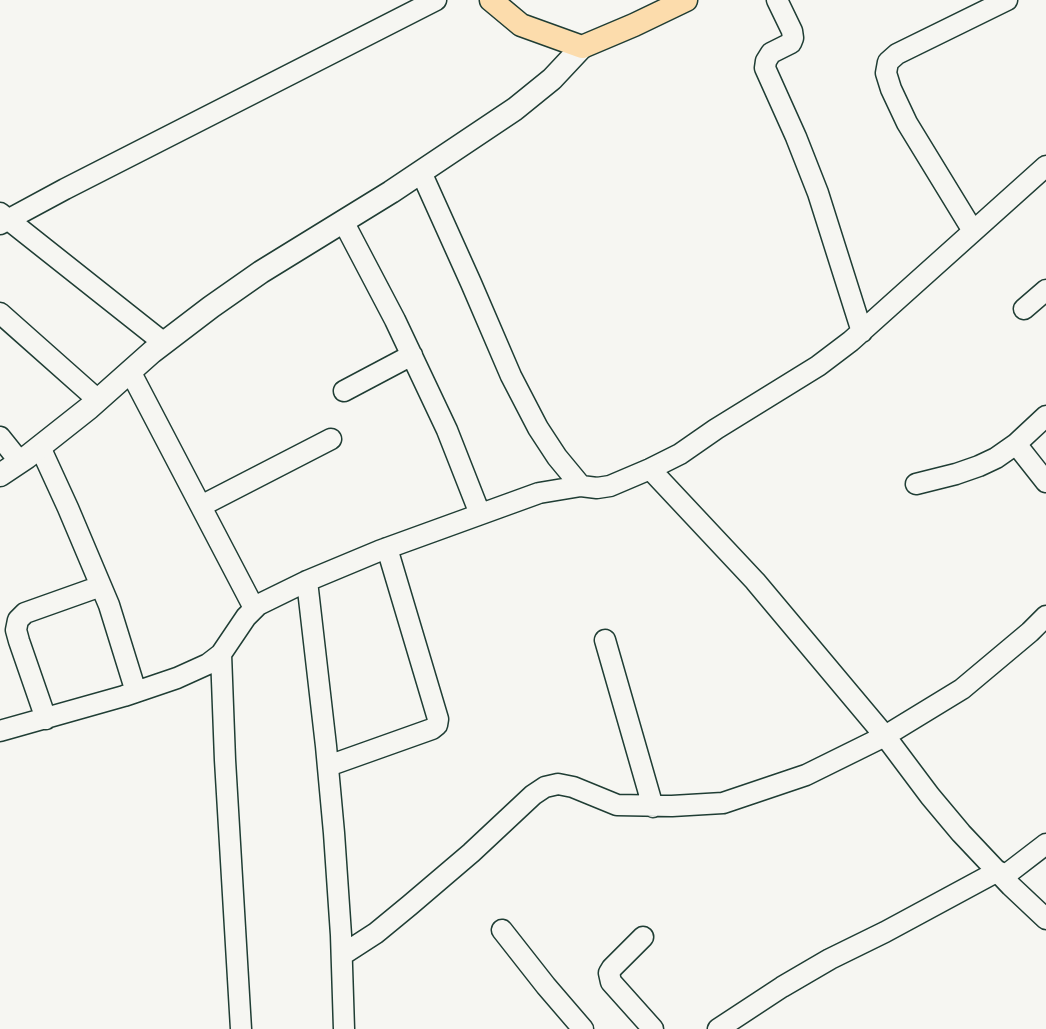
<!DOCTYPE html>
<html>
<head>
<meta charset="utf-8">
<style>
	body { margin:0 }
	canvas { display:block; background:#f6f6f2 }
</style>
</head>
<body>
<canvas width="1046" height="1029"></canvas>
<script>
const c = document.querySelector('canvas').getContext('2d');
c.lineJoin = 'round';
const toPath = rows => new Path2D(rows.map(r => 'M' + r).join(''));
function trace(path, color, width, dash) { c.strokeStyle = color; c.lineWidth = width; c.lineCap = dash ? 'butt' : 'round'; c.setLineDash(dash || []); c.stroke(path); }
const minor = toPath([
	[777,0,792,31,793,38,791,43,771,53,766,61,765,68,796,137,818,193,862,332],
	[421,172,471,283,511,376,538,428,557,457,581,486],
	[0,213,164,343],
	[343,221,395,320,447,430,480,514],
	[0,224,65,189,436,0],
	[973,231,907,123,891,89,886,73,888,62,897,54,1007,0],
	[1024,309,1046,290],
	[0,313,98,400],
	[130,371,254,608],
	[344,391,412,355],
	[0,437,20,462],
	[1016,444,1046,482],
	[40,447,68,508,109,605,136,692],
	[650,469,755,581,885,736,930,796,961,833,1011,886,1046,919],
	[916,484,956,474,979,466,996,458,1016,444,1046,416],
	[201,506,331,439],
	[307,581,326,746,334,833,341,935,344,1029],
	[605,640,653,807],
	[221,654,225,760,241,1029],
	[46,719,19,641,16,630,18,620,25,613,101,586],
	[0,731,124,696,177,678,208,664,221,654,246,617,258,605,307,581,379,551,539,493,581,486,597,488,610,486,650,469,680,454,716,429,818,366,851,341,1046,166],
	[328,766,432,729,437,725,438,719,387,548],
	[1003,877,1046,844],
	[502,930,546,986,583,1029],
	[643,937,612,968,609,973,611,982,653,1029],
	[342,955,376,933,410,905,471,853,533,795,545,787,558,784,573,787,617,805,672,806,723,803,806,775,885,736,962,689,1030,632,1046,616],
	[718,1029,782,987,830,959,885,932,998,871]
]);
const secondary = toPath([
	[0,475,27,457,89,408,152,352,211,307,261,272,391,192,515,109,552,79,582,47]
]);
const primary = toPath([
	[491,0,521,25,582,47,634,25,686,0]
]);
trace(minor, '#1f3d34', 23);
trace(secondary, '#1f3d34', 25);
trace(primary, '#1f3d34', 25);
trace(minor, '#f6f6f2', 20);
trace(secondary, '#f6f6f2', 22);
trace(primary, '#fcdcac', 22);
</script>
</body>
</html>
